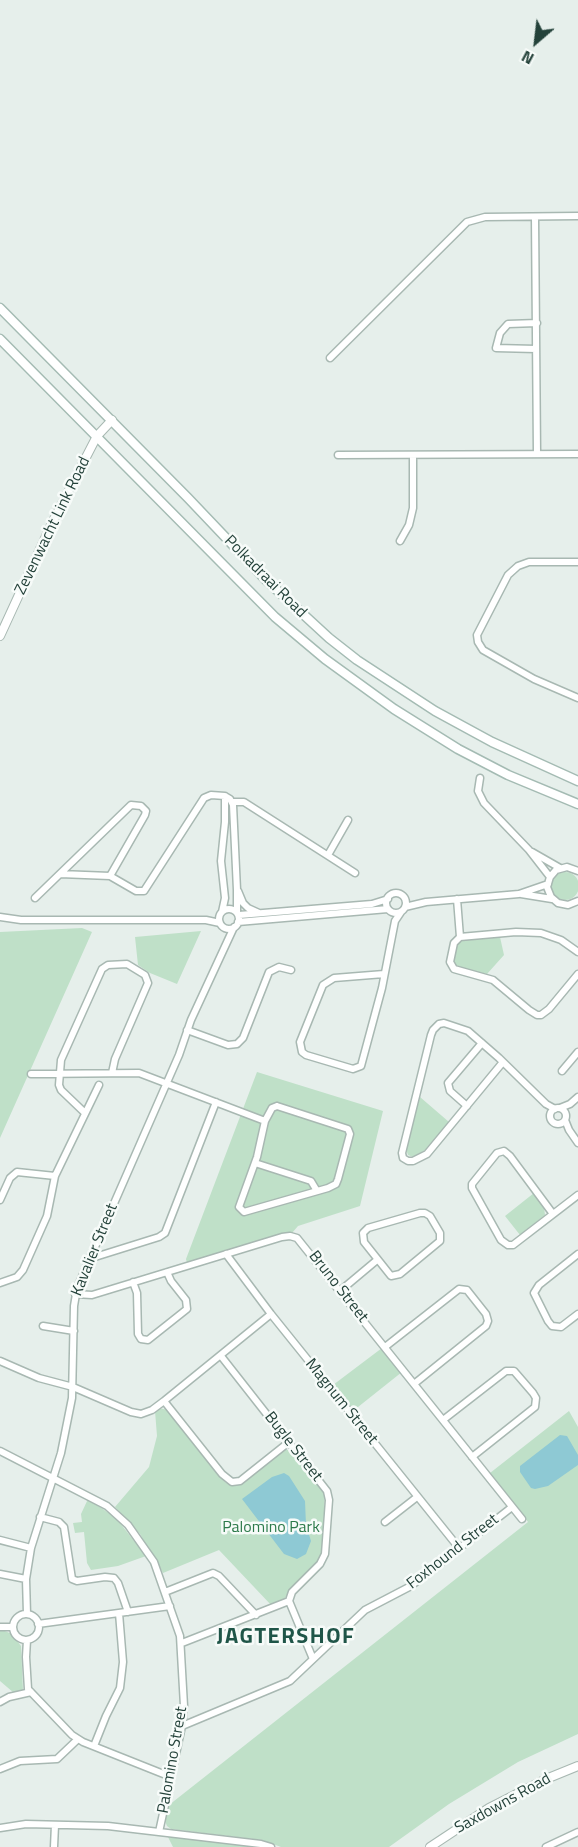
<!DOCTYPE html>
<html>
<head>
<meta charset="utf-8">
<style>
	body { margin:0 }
	#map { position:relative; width:578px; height:1847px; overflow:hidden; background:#e6efeb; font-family:"Titillium Web",sans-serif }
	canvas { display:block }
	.north { position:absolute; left:506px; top:12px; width:60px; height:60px; -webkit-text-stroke:4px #f7fbf9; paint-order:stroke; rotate:208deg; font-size:16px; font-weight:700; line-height:24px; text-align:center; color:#24423a }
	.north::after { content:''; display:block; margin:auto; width:21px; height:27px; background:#24423a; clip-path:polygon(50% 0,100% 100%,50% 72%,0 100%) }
</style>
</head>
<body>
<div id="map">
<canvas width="578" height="1847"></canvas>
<div class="north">N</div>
</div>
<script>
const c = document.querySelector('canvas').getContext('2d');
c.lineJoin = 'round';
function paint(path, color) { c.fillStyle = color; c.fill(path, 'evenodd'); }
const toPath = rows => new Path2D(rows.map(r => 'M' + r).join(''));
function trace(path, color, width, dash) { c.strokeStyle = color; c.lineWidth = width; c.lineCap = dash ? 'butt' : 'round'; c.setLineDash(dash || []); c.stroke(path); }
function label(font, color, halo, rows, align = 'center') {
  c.font = font + ' "Titillium Web",sans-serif'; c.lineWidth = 5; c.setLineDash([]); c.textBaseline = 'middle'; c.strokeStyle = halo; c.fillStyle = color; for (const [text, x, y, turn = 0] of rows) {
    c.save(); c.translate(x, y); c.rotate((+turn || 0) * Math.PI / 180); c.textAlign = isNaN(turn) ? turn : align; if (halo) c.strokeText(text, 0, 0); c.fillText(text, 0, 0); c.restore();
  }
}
const green = toPath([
	'551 886a14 14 0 1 1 28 0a14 14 0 1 1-28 0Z',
	[82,928,92,932,0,1138,0,932],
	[201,931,177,984,150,973,138,965,135,937],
	[500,937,504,955,487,974,457,967,454,964,453,961,457,944,461,940],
	[257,1072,383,1111,360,1206,298,1226,292,1233,284,1233,187,1263,186,1259],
	[420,1097,449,1122,425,1150,413,1157,408,1155,406,1149],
	[534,1193,544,1207,545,1215,520,1235,505,1216],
	[382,1348,402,1372,353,1411,333,1385],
	[159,1408,168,1410,225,1482,230,1485,241,1484,283,1450,289,1450,294,1452,325,1493,322,1554,318,1563,291,1588,284,1600,272,1606,219,1550,163,1573,140,1534,115,1507,149,1467,157,1436,155,1411],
	[569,1411,578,1427,578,1734,518,1762,449,1804,389,1847,281,1847,262,1840,171,1829,167,1826,165,1821,169,1805,528,1522,490,1473],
	[88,1499,116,1518,146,1556,118,1566,91,1570,87,1563,84,1532,75,1533,73,1523,82,1522,81,1514],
	[0,1629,12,1634,21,1646,23,1691,14,1693,0,1681],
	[168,1837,255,1847,173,1847]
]);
const water = toPath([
	[560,1435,567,1436,578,1455,578,1465,548,1486,535,1489,531,1488,520,1472,520,1466],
	[284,1473,289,1476,305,1501,306,1525,311,1541,306,1554,297,1559,284,1554,242,1499,272,1477]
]);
const minor = toPath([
	[535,217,537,454],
	[536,349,496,348,500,333,508,324,537,323],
	[330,358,467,222,485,217,578,216],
	[338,455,578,454],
	[400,541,409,525,413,508,413,455],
	[578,562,529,562,518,566,508,575,477,635,478,642,483,650,534,679,578,698],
	[480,778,478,791,484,803,529,850,550,877],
	[232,802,244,802,355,873],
	[532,852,560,868],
	[328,855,348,820],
	[578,871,567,867,556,870,550,877,547,887,551,897,558,903,568,905,578,901],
	[60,874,110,876,136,891,144,891,204,798,211,795,225,796,230,799,233,805,237,890,237,912],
	[238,891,243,903,248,908,259,913],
	'386 903a10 10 0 1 1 20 0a10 10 0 1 1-20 0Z',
	[521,894,552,899],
	[35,898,131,805,141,806,146,811,145,815,110,876],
	[457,899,460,937],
	[405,907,426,902,519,894,548,884],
	'219 919a10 10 0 1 1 20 0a10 10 0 1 1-20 0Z',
	[222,912,225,898,221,861,225,822,225,796],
	[239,915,372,904,388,899],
	[0,917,21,920,206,920,220,923],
	[238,922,388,909],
	[578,952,561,940,541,933,516,932,460,937,454,943,450,962,454,969,493,980,529,1010,537,1015,541,1015,549,1009,578,974],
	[384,974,334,978,323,985,300,1042,302,1052,306,1055,353,1069,361,1066,382,988,395,921,401,912],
	[187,1030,228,1045,237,1044,243,1038,269,972,279,967,291,970],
	[503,1062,427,1154,413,1161,408,1161,403,1158,402,1153,431,1035,433,1030,439,1024,444,1023,468,1031,499,1058,546,1104,555,1109],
	[562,1071,578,1052],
	[31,1074,139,1073,265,1121],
	[277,1106,348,1129,350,1134,338,1179,336,1184,328,1188,244,1212,239,1207,257,1157,265,1121,272,1108,277,1106],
	[467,1106,450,1091,448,1083,482,1043],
	[560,1108,570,1104,578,1097],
	'550 1116a8 8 0 1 1 16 0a8 8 0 1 1-16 0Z',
	[85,1113,61,1090,59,1085,61,1060,102,969,108,965,127,964,145,975,148,983,115,1059,112,1073],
	[565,1120,569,1130,578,1143],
	[255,1163,311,1181,317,1191],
	[0,1200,10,1178,17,1172,55,1176,99,1085],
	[420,1213,425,1213,430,1216,440,1233,440,1241,400,1274,391,1276,364,1242,363,1233,368,1228,420,1213],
	[553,1214,510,1156,504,1151,497,1153,472,1184,472,1188,501,1240,508,1245,513,1245,578,1195],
	[226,1254,271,1314,459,1548],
	[578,1254,539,1285,534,1293,548,1321,552,1326,561,1327,578,1314],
	[91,1255,95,1257,159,1237,165,1233,216,1102],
	[133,1282,137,1293,138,1334,141,1339,148,1340,187,1309,186,1300,171,1281,167,1272],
	[0,1283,17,1277,23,1270,47,1216,55,1176],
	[340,1291,377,1260],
	[75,1294,92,1295,282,1237,290,1236,297,1238,522,1519],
	[43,1326,74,1331],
	[385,1347,459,1289,467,1290,486,1314,488,1321,486,1326,414,1384],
	[0,1361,39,1378,73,1387,131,1412,141,1414,152,1410,164,1401,271,1314],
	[164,1401,222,1474,232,1482,240,1481,289,1442],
	[443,1420,506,1371,514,1371,533,1393,536,1398,535,1407,472,1457],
	[0,1451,107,1506,128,1525,154,1562,180,1636,184,1706,182,1726,159,1832],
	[40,1517,59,1522,64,1527,72,1579,77,1581,105,1577,114,1578,118,1583,128,1612],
	[385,1522,417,1497],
	[0,1540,31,1548],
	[0,1574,26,1579],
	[165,1592,213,1573,219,1576,256,1615],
	[289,1601,313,1659],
	[27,1614,26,1579,31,1548,61,1453,72,1398,74,1306,77,1288,179,1055,191,1020,234,927],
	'13 1627a13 13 0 1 1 26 0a13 13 0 1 1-26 0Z',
	[38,1624,170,1606],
	[0,1627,13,1627],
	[27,1640,26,1657,28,1689,72,1735,83,1742,171,1777],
	[182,1643,289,1601,292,1592,320,1564,325,1554,329,1500,327,1491,221,1356],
	[0,1702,9,1697,31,1692],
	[182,1726,290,1681,365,1610,411,1586,512,1507],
	[94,1746,106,1716,120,1688,123,1662,119,1613],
	[0,1769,20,1761,57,1759,78,1739],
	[0,1828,26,1824,108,1826,261,1844,271,1847],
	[54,1847,55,1825],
	[546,1847,578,1832]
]);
const tertiary = toPath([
	[0,636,52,523,97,436,112,420],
	[430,1847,489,1808,546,1779,578,1766]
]);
const secondary = toPath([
	[0,308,188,498,266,580,329,638,357,660,435,711,492,742,578,781],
	[0,339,275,617,325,659,394,709,458,749,508,775,578,804]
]);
const streetNames = [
	["Zevenwacht Link Road",53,526,-64],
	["Polkadraai Road",265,577,45],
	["Kavalier Street",95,1250,-68],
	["Bruno Street",338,1287,52],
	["Magnum Street",341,1402,51],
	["Bugle Street",293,1447,52],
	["Foxhound Street",453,1552,-38],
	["Palomino Street",173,1760,-80],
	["Saxdowns Road",503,1804,-29]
];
const parkNames = [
	["Palomino Park",271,1528]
];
const districtNames = [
	["JAGTERSHOF",286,1638]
];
paint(green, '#bfe0c8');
paint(water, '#8ec9d4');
trace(minor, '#a8b8b2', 9);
trace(tertiary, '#a8b8b2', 10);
trace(secondary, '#a4bbb3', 11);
trace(minor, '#fff', 6);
trace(tertiary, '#fff', 8);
trace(secondary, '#fff', 8);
label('16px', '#24423a', '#f7fbf9', streetNames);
label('16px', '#2d7a4b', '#f7fbf9', parkNames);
c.letterSpacing = '1.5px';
label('bold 22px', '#1f5548', '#f7fbf9', districtNames);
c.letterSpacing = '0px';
</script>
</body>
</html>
